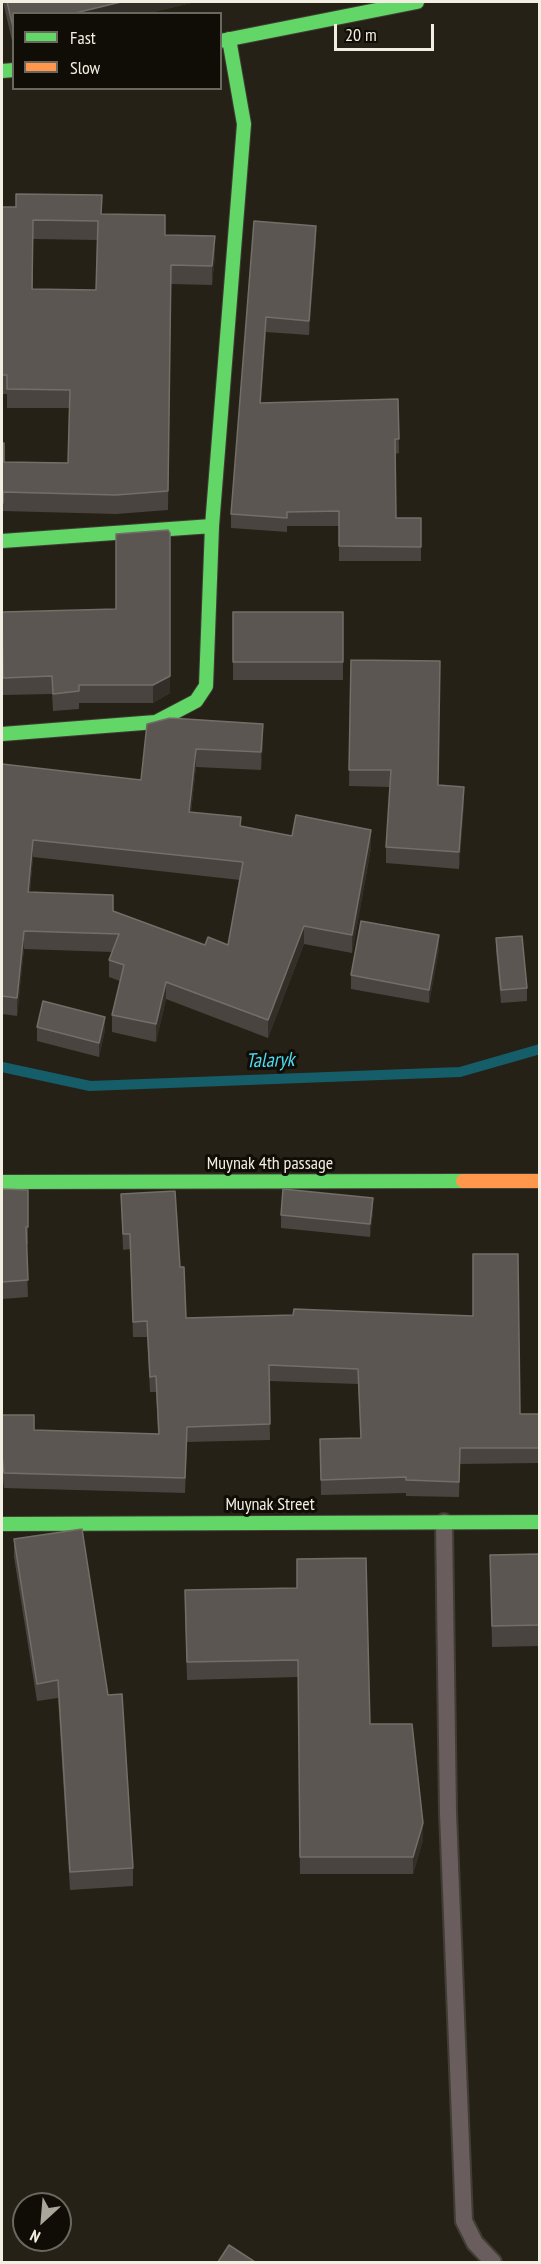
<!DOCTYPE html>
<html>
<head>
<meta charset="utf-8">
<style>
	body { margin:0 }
	#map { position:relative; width:541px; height:2264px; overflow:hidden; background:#252117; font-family:"PT Sans Narrow",sans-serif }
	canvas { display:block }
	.frame { position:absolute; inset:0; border:3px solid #f2eee2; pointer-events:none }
	.legend { position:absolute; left:12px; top:12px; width:210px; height:78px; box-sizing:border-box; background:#100d06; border:2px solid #6a675e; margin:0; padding:8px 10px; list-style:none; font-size:18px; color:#f2eee2 }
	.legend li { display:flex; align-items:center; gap:12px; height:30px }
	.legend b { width:30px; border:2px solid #6a675e }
	.north { position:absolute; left:12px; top:2192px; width:60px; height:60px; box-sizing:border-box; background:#100d06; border:2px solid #6a675e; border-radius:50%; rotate:206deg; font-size:16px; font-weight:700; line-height:24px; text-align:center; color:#f2eee2 }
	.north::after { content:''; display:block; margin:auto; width:21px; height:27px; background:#aaa69b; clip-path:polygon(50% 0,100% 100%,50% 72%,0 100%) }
	.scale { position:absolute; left:334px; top:24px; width:100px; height:27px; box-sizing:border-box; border:3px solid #f2eee2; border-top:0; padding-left:8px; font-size:18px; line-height:21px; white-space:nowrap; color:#f2eee2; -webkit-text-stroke:4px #100d06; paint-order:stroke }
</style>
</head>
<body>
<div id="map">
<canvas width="541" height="2264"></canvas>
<div class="frame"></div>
<ul class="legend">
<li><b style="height:8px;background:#63d668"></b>Fast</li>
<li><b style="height:8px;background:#ff974d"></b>Slow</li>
</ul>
<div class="north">N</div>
<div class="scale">20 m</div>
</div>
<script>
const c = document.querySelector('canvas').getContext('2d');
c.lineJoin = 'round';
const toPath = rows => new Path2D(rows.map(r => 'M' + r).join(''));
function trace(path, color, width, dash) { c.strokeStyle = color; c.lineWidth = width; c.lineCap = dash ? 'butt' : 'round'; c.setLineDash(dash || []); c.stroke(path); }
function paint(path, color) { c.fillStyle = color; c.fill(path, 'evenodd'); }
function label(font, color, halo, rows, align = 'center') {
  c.font = font + ' "PT Sans Narrow",sans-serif'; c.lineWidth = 6; c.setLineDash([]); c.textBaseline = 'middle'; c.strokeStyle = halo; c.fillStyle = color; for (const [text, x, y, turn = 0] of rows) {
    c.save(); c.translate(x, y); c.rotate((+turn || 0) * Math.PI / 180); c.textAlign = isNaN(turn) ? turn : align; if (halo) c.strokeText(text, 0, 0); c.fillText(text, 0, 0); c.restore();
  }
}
const stream = toPath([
	[2,1067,90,1086,460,1072,540,1049]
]);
const lane = toPath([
	[444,1522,448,1813,464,2221,475,2243,493,2262]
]);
const fast = toPath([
	[220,41,417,2],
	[2,71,14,70],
	[2,541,212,526,244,124,229,39],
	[2,734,156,722,196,701,206,686,212,526],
	[2,1182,463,1181],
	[2,1524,540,1522]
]);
const slow = toPath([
	[463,1181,540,1181]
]);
const wall = toPath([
	[3,2,195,2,145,14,14,14,13,45],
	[2,207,102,214,165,235,215,255,212,285,171,284,168,510,116,514,3,511,3,522,2,523,2,443,4,462,68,463,69,408,7,408,7,394,2,394],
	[33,239,97,240,96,290,33,289],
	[254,221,316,241,309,335,266,332,261,403,398,399,399,453,395,454,396,518,421,518,421,561,339,561,339,526,287,526,287,532,231,528,231,514],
	[2,612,170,693,153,703,79,703,79,709,53,711,52,694,3,695],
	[233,612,343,612,343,680,233,680],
	[351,660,438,785,464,803,459,869,386,863,386,847,390,787,349,786],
	[147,724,263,741,261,770,196,767,191,812,241,827,292,836,371,848,352,953,304,944,268,1038,166,999,156,1042,112,1032,112,1015,120,981,109,977,109,960,112,952,24,949,17,1016,2,1014,2,764,141,780],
	[33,857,240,880,228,945,205,945,113,911,30,892],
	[496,938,527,988,527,1001,501,1003,496,951],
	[439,949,429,1003,351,989,351,975],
	[37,1027,105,1030,99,1057,37,1041],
	[2,1189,28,1190,28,1244,26,1244,28,1297,2,1299],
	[121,1194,180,1267,186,1318,520,1414,540,1414,540,1463,460,1464,459,1497,406,1496,406,1493,321,1495,320,1439,361,1438,358,1384,269,1381,270,1440,187,1442,185,1493,4,1488,2,1472,2,1415,34,1430,158,1434,156,1392,150,1392,147,1337,133,1337,130,1249,123,1250],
	[373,1211,370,1237,281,1228,281,1215],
	[14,1539,133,1868,133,1886,70,1890,58,1698,37,1701,14,1557],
	[540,1554,540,1646,492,1647,490,1555],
	[297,1588,370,1724,423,1840,413,1874,300,1874,298,1677,187,1680,185,1608]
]);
const shadedWall = toPath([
	[121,2,195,2,145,14,71,14],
	[316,226,316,241,309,335,309,321],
	[215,236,215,255,212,285,212,266],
	[266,317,266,332,260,418,260,403],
	[3,492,3,522,2,523,2,504],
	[170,676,170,693,153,703,153,685],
	[263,724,263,741,261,770,261,752],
	[196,749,196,767,189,829,189,812],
	[464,787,464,803,459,869,459,852],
	[371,830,371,848,352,953,352,935],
	[33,840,33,857,28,909,28,892],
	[304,926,304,944,268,1038,268,1020],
	[24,931,24,949,17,1016,17,998],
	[439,935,439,949,429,1003,429,990],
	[166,982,166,999,156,1042,156,1024],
	[105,1017,105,1030,99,1057,99,1043],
	[373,1198,373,1211,370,1237,370,1224],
	[423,1823,423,1840,413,1874,413,1857]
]);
const building = toPath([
	[7,2,121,2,71,14,14,14,13,27,7,2],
	[16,194,102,195,101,214,165,215,165,235,215,236,212,266,171,265,168,491,116,495,3,492,3,503,2,504,2,443,4,443,4,462,68,463,70,390,7,389,7,375,2,375,2,207,16,207,16,194],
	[33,220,98,221,96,290,32,289,33,220],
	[254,221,316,226,309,321,266,317,260,403,398,399,399,439,395,439,396,518,421,518,421,547,339,546,339,511,287,512,287,518,231,514,254,221],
	[168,530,170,533,170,676,153,685,79,685,79,691,53,694,52,676,3,678,2,612,116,609,116,534,168,530],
	[233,612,343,612,343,662,233,662,233,612],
	[351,660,440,661,438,785,464,787,459,852,386,847,391,770,349,770,351,660],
	[170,718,263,724,261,752,196,749,189,812,241,817,240,826,292,836,296,815,371,830,352,935,304,926,268,1020,166,982,156,1024,112,1015,124,965,109,960,119,934,24,931,17,998,2,996,2,764,141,780,147,724,170,718],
	[33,840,243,862,228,945,208,937,205,945,113,911,113,895,28,892,33,840],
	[361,921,439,935,429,990,351,975,361,921],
	[522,936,527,988,501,990,496,938,522,936],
	[43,1001,105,1017,99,1043,37,1027,43,1001],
	[2,1189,28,1190,28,1227,26,1227,28,1280,2,1282,2,1189],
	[283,1189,373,1198,370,1224,281,1215,283,1189],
	[175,1191,180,1267,184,1267,186,1318,293,1315,294,1309,473,1316,473,1254,518,1254,520,1414,540,1414,540,1448,460,1448,459,1482,406,1480,406,1477,321,1480,320,1439,361,1438,358,1369,269,1365,270,1424,187,1427,185,1478,4,1473,2,1456,2,1415,34,1415,34,1430,159,1434,156,1376,150,1377,147,1321,133,1322,130,1234,123,1234,121,1194,175,1191],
	[82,1529,108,1695,122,1694,133,1868,70,1872,58,1680,37,1684,14,1539,82,1529],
	[540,1554,540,1625,492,1626,490,1555,540,1554],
	[366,1558,370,1724,412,1724,423,1823,413,1857,300,1857,298,1660,187,1662,185,1590,297,1588,297,1559,366,1558],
	[229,2245,255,2262,218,2262,229,2245]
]);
const streetNames = [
	["Muynak 4th passage",270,1164],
	["Muynak Street",270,1505]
];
const waterNames = [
	["Talaryk",270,1061,-2]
];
trace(stream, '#155d68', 10);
trace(lane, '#413d34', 20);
trace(fast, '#413d34', 16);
trace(slow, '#413d34', 16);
trace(lane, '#6a5d5d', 16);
trace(fast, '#63d668', 14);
trace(slow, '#ff974d', 14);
paint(wall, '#49443f');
paint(shadedWall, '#332e28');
paint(building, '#5b5651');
trace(building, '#736e68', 1.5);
label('18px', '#f2eee2', '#100d06', streetNames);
label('italic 20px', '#4ddaf4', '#100d06', waterNames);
</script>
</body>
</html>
